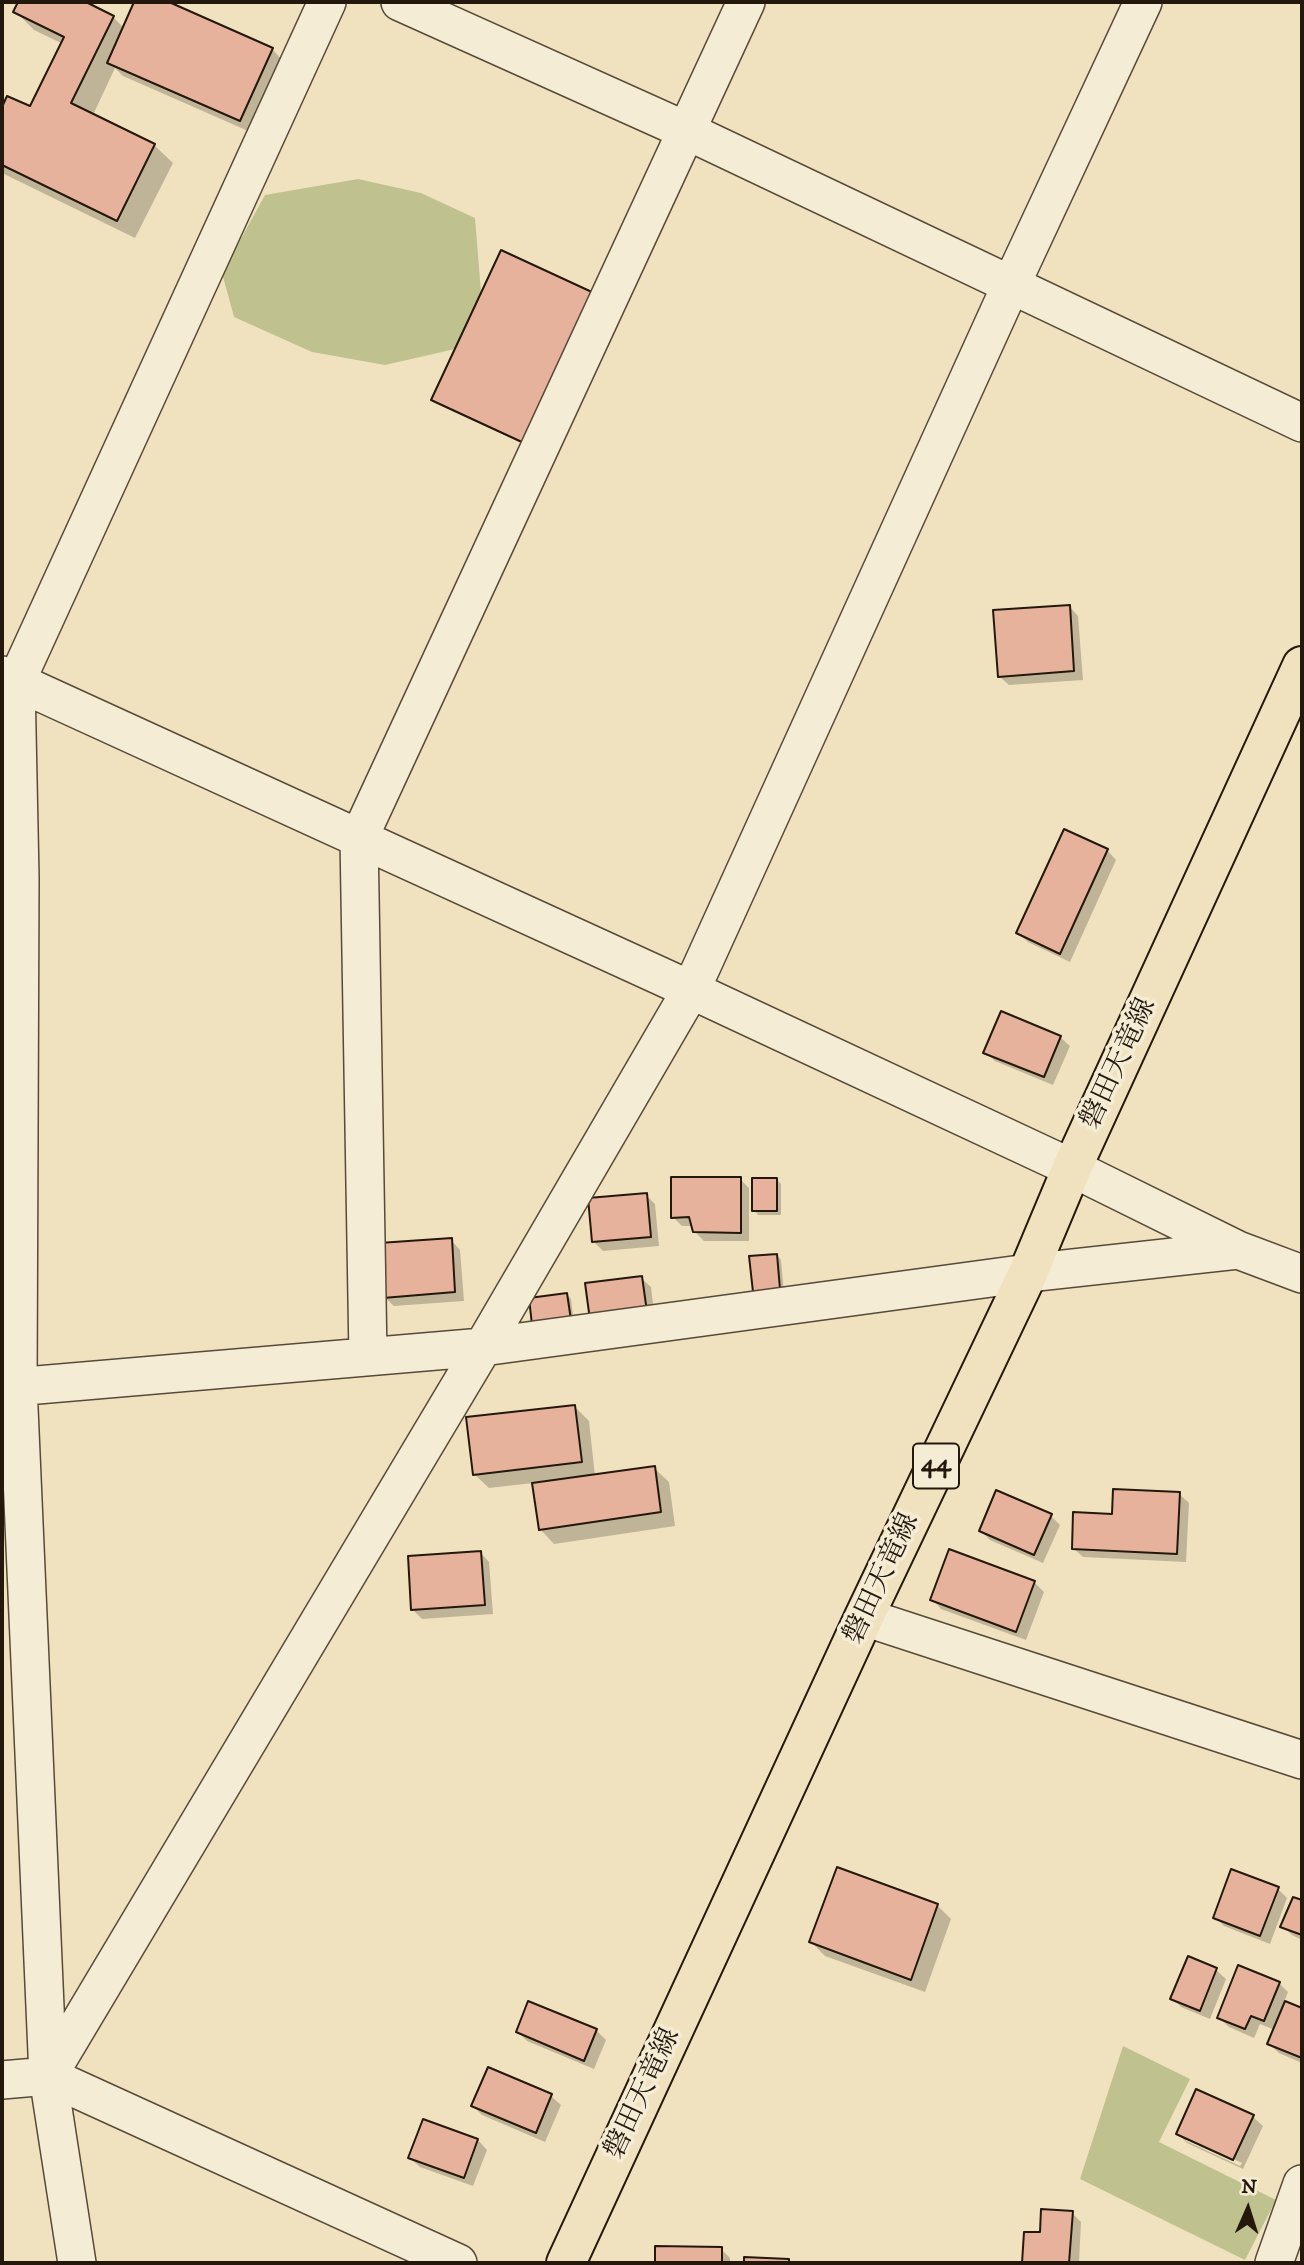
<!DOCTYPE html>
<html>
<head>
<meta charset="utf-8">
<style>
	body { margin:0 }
	#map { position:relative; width:1304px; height:2265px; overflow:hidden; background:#f0e2be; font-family:"IM FELL DW Pica",serif }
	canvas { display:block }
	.frame { position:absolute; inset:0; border:4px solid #24180d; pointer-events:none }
	.north { position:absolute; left:1213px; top:2174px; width:70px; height:70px; -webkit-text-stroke:5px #f5ecd5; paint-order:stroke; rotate:3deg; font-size:19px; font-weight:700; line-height:28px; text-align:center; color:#24180d }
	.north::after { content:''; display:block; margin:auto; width:24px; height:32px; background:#24180d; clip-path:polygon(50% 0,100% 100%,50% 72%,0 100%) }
</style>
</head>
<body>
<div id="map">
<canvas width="1304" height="2265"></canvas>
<div class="frame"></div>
<div class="north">N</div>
</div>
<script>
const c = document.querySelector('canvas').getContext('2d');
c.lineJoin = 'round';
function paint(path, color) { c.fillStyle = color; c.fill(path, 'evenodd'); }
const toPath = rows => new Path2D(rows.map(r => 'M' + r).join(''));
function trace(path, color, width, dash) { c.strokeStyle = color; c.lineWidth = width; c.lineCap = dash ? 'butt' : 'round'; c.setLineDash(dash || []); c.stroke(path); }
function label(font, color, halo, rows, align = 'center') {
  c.font = font + ' "IM FELL DW Pica","Noto Serif JP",serif'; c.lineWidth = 7; c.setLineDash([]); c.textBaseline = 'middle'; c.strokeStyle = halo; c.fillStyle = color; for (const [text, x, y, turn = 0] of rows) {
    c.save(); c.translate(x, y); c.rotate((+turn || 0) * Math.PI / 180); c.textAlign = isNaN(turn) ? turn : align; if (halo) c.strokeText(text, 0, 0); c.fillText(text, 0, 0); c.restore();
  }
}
const green = toPath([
	[358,179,421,193,475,218,481,292,455,349,385,365,312,352,234,317,222,273,265,195],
	[1123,2046,1190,2079,1159,2142,1276,2200,1245,2260,1080,2179]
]);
const shadow = toPath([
	[20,2,82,2,113,17,124,28,136,2,164,2,272,49,286,64,255,134,123,76,115,68,93,115,154,145,173,163,135,238,2,173,2,111,8,98,31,109,63,44,34,30,15,11],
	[593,294,528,446,437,404,433,399],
	[1069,606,1078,616,1083,680,1009,685,999,676],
	[1107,850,1116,860,1070,962,1028,942,1018,933],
	[1060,1037,1070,1046,1053,1085,995,1061,985,1052],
	[740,1179,749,1188,749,1241,704,1241,695,1232,693,1226,682,1226,673,1217],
	[777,1180,781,1184,781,1215,758,1215,754,1210],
	[646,1195,655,1204,659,1246,603,1251,593,1241],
	[451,1240,460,1250,464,1301,394,1306,384,1297],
	[777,1255,781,1260,784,1293,758,1295],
	[641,1278,651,1287,655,1321,601,1328],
	[567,1295,571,1299,574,1324,538,1329],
	[575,1407,589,1421,595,1476,654,1468,669,1482,675,1526,554,1544,540,1529,533,1483,489,1488,474,1474],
	[1179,1494,1189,1503,1186,1562,1083,1557,1073,1548,1114,1516],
	[1051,1516,1060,1525,1043,1563,990,1540,981,1531],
	[480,1552,489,1562,493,1614,422,1619,413,1610],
	[1034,1582,1044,1592,1026,1640,941,1609,932,1599],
	[1278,1889,1287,1898,1270,1944,1224,1926,1215,1917],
	[1294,1899,1302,1902,1302,1940,1292,1935,1282,1926],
	[937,1905,951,1919,925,1992,825,1956,811,1942],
	[1188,1958,1216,1970,1226,1979,1210,2019,1181,2007,1172,1998],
	[1279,1983,1288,1992,1284,2002,1302,2010,1302,2063,1279,2053,1269,2044,1275,2030,1260,2024,1254,2038,1229,2027,1219,2018],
	[596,2030,606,2040,594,2069,527,2041,518,2032],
	[489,2069,551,2096,561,2105,545,2142,482,2115,473,2106],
	[1197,2091,1253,2117,1263,2126,1243,2169,1187,2143,1178,2134],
	[1186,2137,1242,2163,1240,2166,1186,2141],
	[424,2121,478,2140,487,2150,473,2186,420,2167,410,2158],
	[1072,2213,1081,2222,1079,2263,1024,2263,1026,2233,1041,2234],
	[656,2247,721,2249,730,2258,730,2263,656,2263]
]);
const building = toPath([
	[18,2,86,2,114,16,71,103,155,144,117,221,2,165,2,107,7,96,30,106,64,37,13,12,18,2],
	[134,2,169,2,273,48,240,121,107,63,134,2],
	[501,250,594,293,524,443,431,400,501,250],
	[1070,605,1074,671,998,677,993,610,1070,605],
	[1064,829,1108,849,1060,954,1016,933,1064,829],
	[1001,1011,1061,1036,1044,1077,983,1053,1001,1011],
	[671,1177,741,1177,741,1233,693,1232,689,1217,671,1218,671,1177],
	[752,1178,777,1178,777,1211,752,1211,752,1178],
	[647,1193,651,1237,592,1242,588,1198,647,1193],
	[452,1238,455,1292,383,1298,379,1243,452,1238],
	[777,1254,780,1289,753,1292,749,1256,777,1254],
	[642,1276,647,1312,590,1320,585,1283,642,1276],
	[567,1293,571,1320,532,1325,529,1298,567,1293],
	[575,1405,582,1462,473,1475,466,1417,575,1405],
	[655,1466,661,1512,539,1530,532,1483,655,1466],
	[1113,1489,1180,1492,1177,1554,1072,1549,1073,1512,1112,1514,1113,1489],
	[996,1490,1052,1514,1034,1555,979,1531,996,1490],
	[949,1549,1035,1581,1016,1632,930,1600,949,1549],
	[481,1551,485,1605,411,1610,408,1556,481,1551],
	[837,1867,938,1904,911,1980,809,1942,837,1867],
	[1231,1869,1279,1887,1260,1936,1213,1918,1231,1869],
	[1293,1897,1302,1900,1302,1935,1280,1927,1293,1897],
	[1188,1956,1217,1968,1200,2011,1170,1999,1188,1956],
	[1238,1965,1280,1982,1264,2021,1251,2016,1245,2029,1217,2018,1238,1965],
	[528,2001,597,2029,584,2061,516,2032,528,2001],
	[1285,2001,1302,2008,1302,2058,1267,2044,1285,2001],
	[488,2067,552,2094,536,2133,471,2106,488,2067],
	[1196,2089,1254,2115,1233,2160,1176,2134,1196,2089],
	[423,2119,478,2139,464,2178,408,2158,423,2119],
	[1041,2209,1073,2211,1069,2263,1022,2263,1024,2232,1040,2232,1041,2209],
	[655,2246,722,2247,722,2263,655,2263,655,2246],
	[744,2257,789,2259,789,2263,744,2263,744,2257]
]);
const minor = toPath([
	[400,2,687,131,1302,423],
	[2,675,691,990,1072,1168,1238,1250,1302,1274],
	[368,1357,359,838,746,2],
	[2,1388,483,1347,1028,1273,1238,1250],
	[864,1617,1302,1760],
	[48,2076,483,1347,691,990,1011,285,1143,2],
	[2,2080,48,2076,458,2263],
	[77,2263,48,2076,18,1385,20,878,16,682,327,2],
	[1274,2263,1302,2184]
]);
const major = toPath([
	[566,2263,864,1617,1028,1273,1072,1168,1302,666]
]);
const shields = [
	[936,1466,46]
];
const shieldNames = [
	["44",936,1466]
];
const streetNames = [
	["磐田天竜線",1120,1064,-65],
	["磐田天竜線",883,1579,-65],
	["磐田天竜線",644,2094,-65]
];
paint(green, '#bfc28e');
paint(shadow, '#0003');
paint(building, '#e6b29c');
trace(building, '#24180d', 2);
trace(minor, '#574a39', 40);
trace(major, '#24180d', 42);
trace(minor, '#f5ecd5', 37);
trace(major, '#f0e2be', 38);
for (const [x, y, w] of shields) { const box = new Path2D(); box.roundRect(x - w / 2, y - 22.5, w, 45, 5); c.fillStyle = '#f5ecd5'; c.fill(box); trace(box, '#24180d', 2); }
label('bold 26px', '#24180d', null, shieldNames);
label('28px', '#24180d', '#f5ecd5', streetNames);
</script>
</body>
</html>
